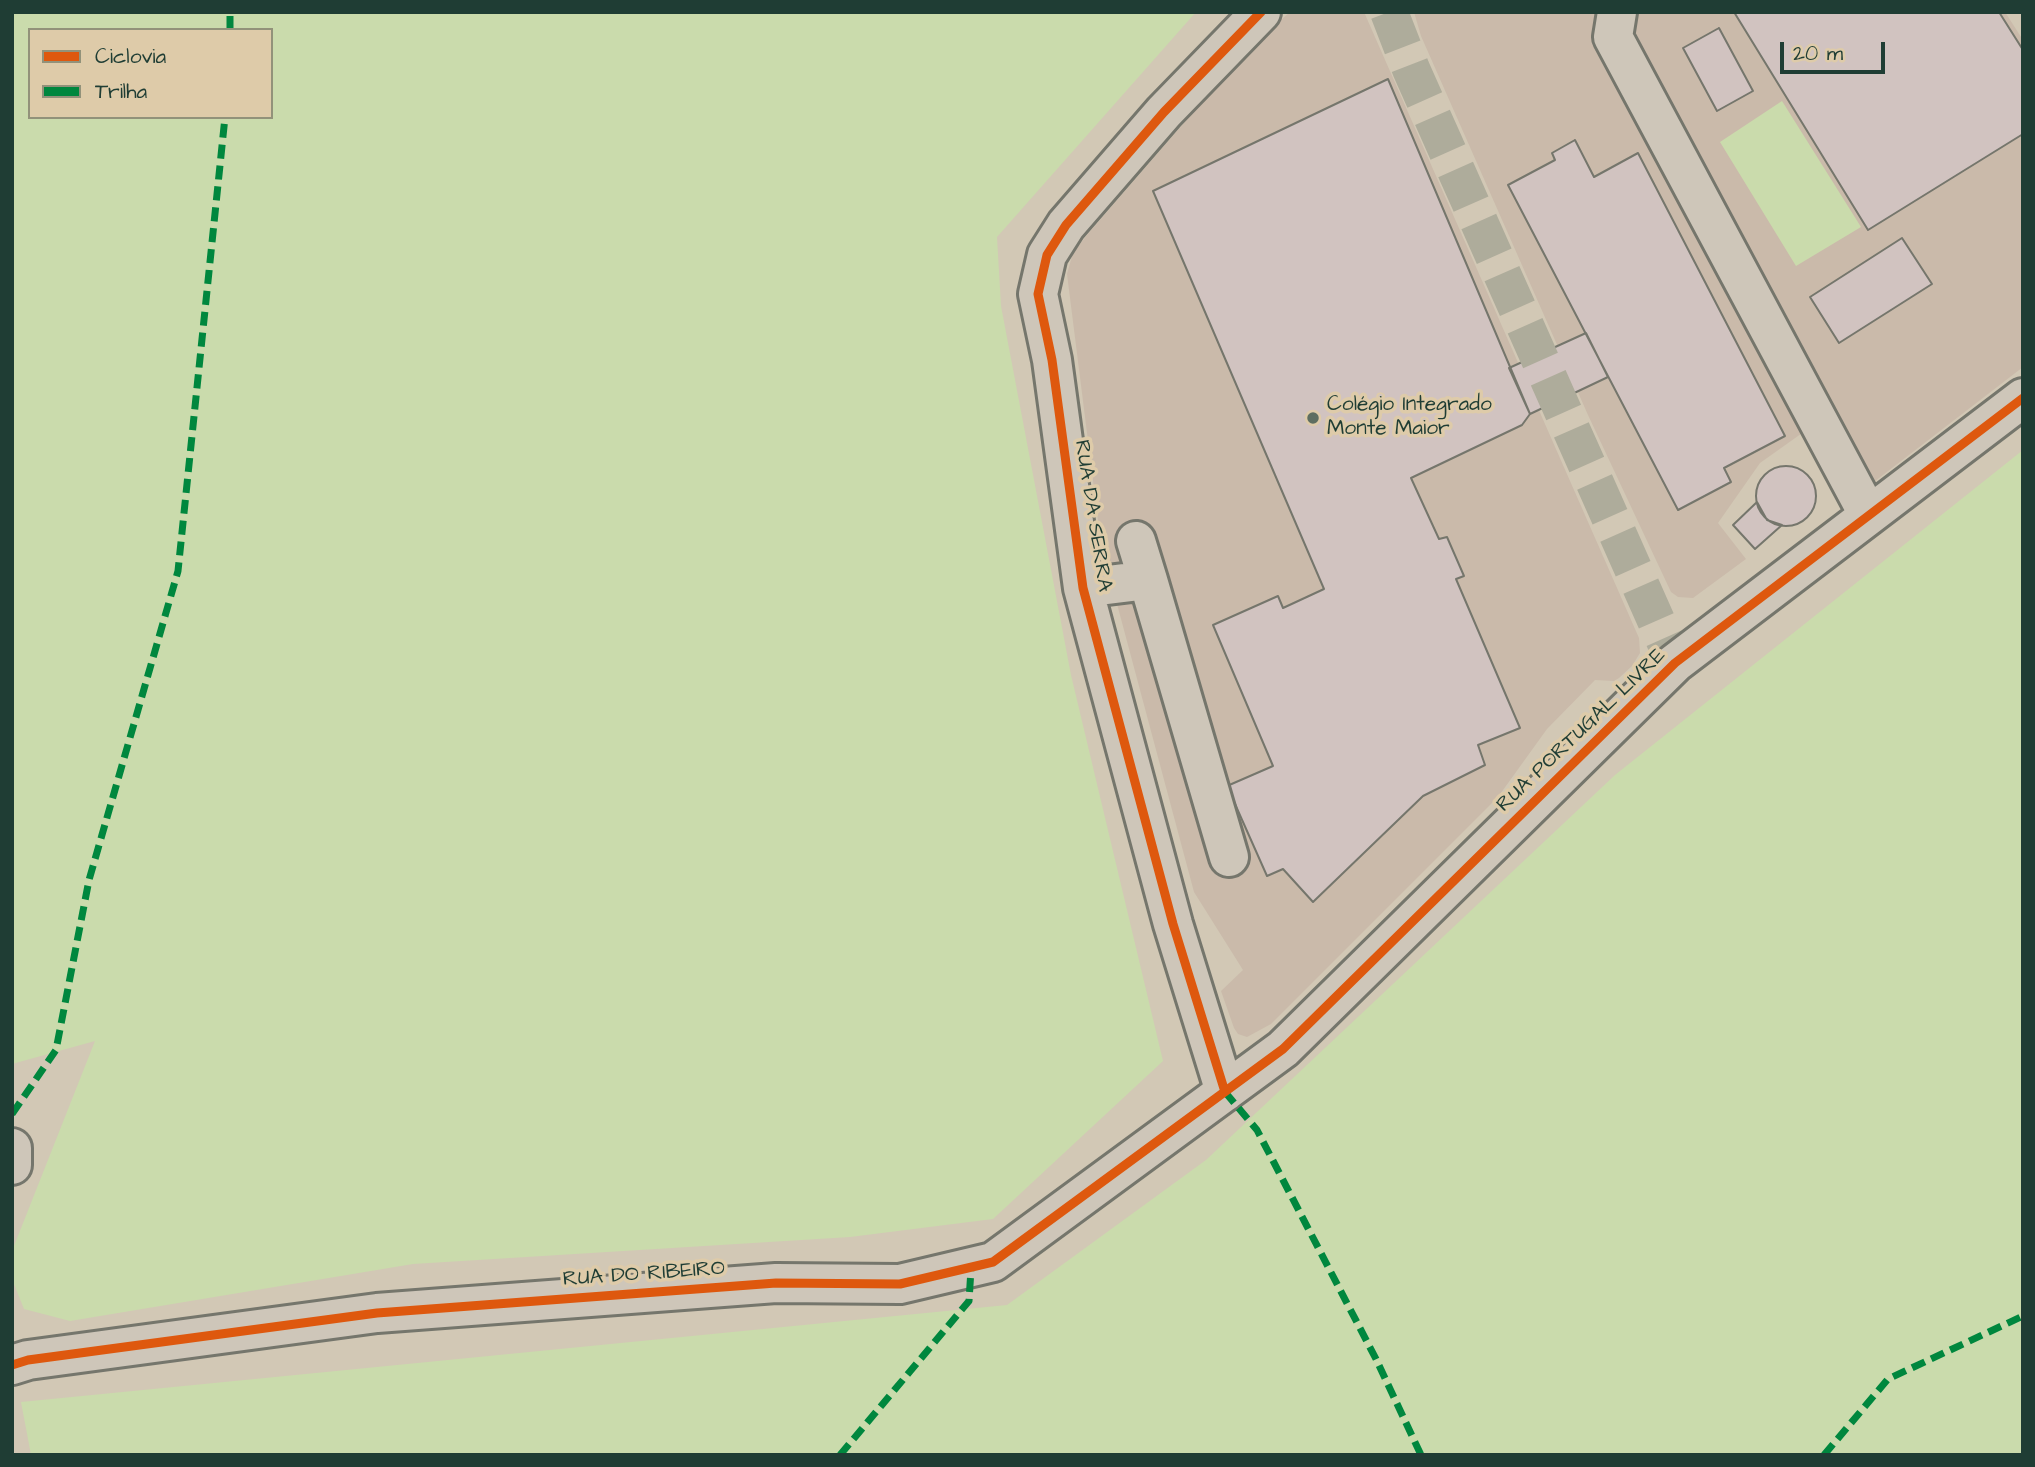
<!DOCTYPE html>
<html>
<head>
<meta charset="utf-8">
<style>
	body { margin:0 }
	#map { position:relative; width:2035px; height:1467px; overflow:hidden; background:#d2c8b5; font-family:"Architects Daughter",sans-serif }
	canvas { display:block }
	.frame { position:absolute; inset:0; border:14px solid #1f3d34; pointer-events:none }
	.legend { position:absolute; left:28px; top:28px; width:245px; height:91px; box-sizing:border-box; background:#decba9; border:2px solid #92927a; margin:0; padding:9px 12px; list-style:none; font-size:21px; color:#1f3d34 }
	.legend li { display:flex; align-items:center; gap:14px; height:35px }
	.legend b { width:35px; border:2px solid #92927a }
	.scale { position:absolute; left:1780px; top:42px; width:105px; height:32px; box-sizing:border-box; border:4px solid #1f3d34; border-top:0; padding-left:9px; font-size:21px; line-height:24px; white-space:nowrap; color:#1f3d34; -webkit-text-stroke:5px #decba9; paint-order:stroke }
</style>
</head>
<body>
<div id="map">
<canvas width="2035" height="1467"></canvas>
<div class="frame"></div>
<ul class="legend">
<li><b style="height:9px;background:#de580e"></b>Ciclovia</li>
<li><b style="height:9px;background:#00873e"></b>Trilha</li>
</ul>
<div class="scale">20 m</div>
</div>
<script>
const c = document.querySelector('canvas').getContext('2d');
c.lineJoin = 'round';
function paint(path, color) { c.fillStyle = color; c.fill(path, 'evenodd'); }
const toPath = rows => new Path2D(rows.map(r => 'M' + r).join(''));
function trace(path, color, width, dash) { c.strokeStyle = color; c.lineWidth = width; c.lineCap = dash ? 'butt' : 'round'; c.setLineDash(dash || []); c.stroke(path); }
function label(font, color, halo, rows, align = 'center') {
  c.font = font + ' "Architects Daughter",sans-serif'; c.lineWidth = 7; c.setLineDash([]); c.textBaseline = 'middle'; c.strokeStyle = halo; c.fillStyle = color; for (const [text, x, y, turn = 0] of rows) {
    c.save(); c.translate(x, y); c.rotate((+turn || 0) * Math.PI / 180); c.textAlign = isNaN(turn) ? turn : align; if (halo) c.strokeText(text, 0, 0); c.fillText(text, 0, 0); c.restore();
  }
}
const built = toPath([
	[1290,12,1364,12,1639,638,1640,653,1632,666,1619,678,1614,681,1595,680,1547,729,1498,797,1271,1024,1247,1037,1238,1034,1234,1028,1221,991,1243,970,1194,892,1101,544,1067,274,1073,253,1087,235,1247,50],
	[1414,12,2005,12,2023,40,2023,367,1857,495,1805,431,1760,463,1718,523,1746,559,1693,598,1678,597,1671,592,1588,415,1421,36]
]);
const green = toPath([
	[12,12,1196,12,997,237,1001,306,1071,675,1163,1061,993,1219,850,1237,413,1264,70,1321,24,1309,12,1279,12,1251,95,1041,12,1064],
	[30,30,271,30,271,117,30,117],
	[1782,101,1861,227,1796,266,1720,142],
	[2023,450,2023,1455,31,1455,21,1402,1007,1305,1206,1160,1615,775]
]);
const building = toPath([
	[1734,12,1999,12,2023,50,2023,134,1868,230,1734,12],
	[1719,28,1753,91,1717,111,1683,48,1719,28],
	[1388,79,1530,414,1522,425,1411,478,1439,539,1447,537,1464,576,1456,579,1520,728,1478,745,1485,765,1423,796,1313,902,1283,869,1267,876,1227,786,1273,766,1213,625,1278,596,1283,608,1324,589,1153,191,1388,79],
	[1575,140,1594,177,1638,153,1785,436,1724,468,1731,482,1678,510,1508,185,1555,160,1552,153,1575,140],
	[1902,238,1932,284,1839,343,1810,297,1902,238],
	[1586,333,1608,377,1530,414,1509,368,1586,333],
	'1756 496a30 30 0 1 1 60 0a30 30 0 1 1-60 0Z',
	[1757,502,1767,520,1782,525,1755,549,1733,525,1757,502]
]);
const minorTunnel = toPath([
	[1389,12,1411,69,1675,663]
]);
const minor = toPath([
	[1617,12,1613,37,1868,514],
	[1136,541,1148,580],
	[1083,588,1148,580,1229,857],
	[1225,1092,1173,924,1083,588,1052,360,1038,294,1047,255,1066,225,1164,112,1261,12],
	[12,1148,12,1165],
	[12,1365,28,1360,377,1313,776,1283,900,1284,993,1262,1283,1049,1675,663,2023,398]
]);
const quiet = toPath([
	[230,30,230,12],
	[1225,1092,1257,1130,1376,1359,1421,1455],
	[12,1114,56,1050,89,880,178,571,225,117],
	[840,1455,969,1301,971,1269],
	[1824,1455,1888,1379,2023,1316]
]);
const cycleway = toPath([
	[1225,1092,1173,924,1083,588,1052,360,1038,294,1047,255,1066,225,1164,112,1261,12],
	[12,1365,28,1360,377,1313,776,1283,900,1284,993,1262,1283,1049,1675,663,2023,398]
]);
const markers = [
	[1313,418,7,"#5e6e61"]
];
const poiNames = [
	["Colégio Integrado",1327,406],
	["Monte Maior",1327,430]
];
const streetNames = [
	["RUA DA SERRA",1092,516,81],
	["RUA PORTUGAL LIVRE",1582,731,-44],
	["RUA DO RIBEIRO",644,1275,-4]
];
paint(built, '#cabaaa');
paint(green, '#cadbac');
paint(building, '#d1c3c0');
trace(building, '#75766c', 2);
trace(minorTunnel, '#aeac9b', 38, [38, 19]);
trace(minor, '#75766c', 44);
trace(minor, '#cec6b9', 38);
trace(quiet, '#00873e', 7, [14, 7]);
trace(cycleway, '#de580e', 9);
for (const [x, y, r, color] of markers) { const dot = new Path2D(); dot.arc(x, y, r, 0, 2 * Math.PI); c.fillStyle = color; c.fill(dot); trace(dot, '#decba9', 2.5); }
label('21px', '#1f3d34', '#decba9', poiNames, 'left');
label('21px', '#1f3d34', '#decba9', streetNames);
</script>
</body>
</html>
